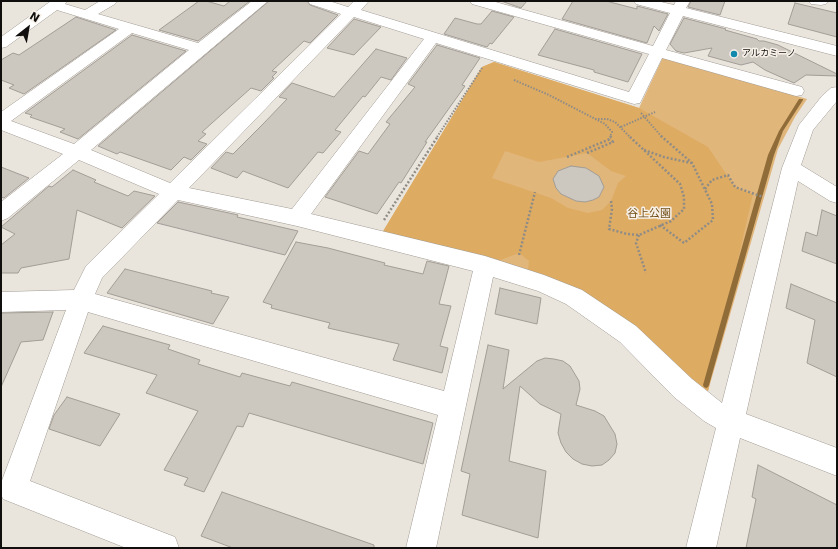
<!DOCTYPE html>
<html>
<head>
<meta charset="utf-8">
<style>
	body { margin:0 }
	#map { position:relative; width:838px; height:549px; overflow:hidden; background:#e9e4dc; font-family:"DejaVu Sans",sans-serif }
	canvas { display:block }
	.frame { position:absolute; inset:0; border:2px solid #110f0d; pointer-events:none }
	.north { position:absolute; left:8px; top:8px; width:40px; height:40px; -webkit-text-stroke:3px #f7f1e9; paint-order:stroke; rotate:31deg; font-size:11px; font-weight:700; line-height:16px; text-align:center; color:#110f0d }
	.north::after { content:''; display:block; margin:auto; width:14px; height:18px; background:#110f0d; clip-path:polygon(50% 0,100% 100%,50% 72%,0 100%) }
</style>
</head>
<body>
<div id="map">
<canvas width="838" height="549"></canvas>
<div class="frame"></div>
<div class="north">N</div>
</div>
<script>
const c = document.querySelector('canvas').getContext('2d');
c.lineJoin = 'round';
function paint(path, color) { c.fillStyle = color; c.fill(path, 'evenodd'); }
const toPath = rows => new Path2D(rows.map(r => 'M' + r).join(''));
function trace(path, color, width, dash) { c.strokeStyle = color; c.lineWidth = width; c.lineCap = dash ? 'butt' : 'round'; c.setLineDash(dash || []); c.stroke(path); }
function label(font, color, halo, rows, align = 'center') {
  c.font = font + ' "DejaVu Sans","Noto Sans JP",sans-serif'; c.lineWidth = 3; c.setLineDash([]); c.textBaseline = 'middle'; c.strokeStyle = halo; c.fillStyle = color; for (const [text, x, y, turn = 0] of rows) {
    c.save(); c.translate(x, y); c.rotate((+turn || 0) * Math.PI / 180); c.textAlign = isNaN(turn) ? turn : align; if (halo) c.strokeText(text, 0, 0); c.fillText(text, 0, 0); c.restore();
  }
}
const green = toPath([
	[663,57,807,99,795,117,778,149,708,391,598,308,382,233,482,67,494,62,639,108]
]);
const forest = toPath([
	[494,62,639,108,708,147,735,187,753,194,708,391,598,308,528,271,529,261,519,253,498,261,382,233,482,67],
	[505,151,539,162,587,153,611,171,626,176,618,183,611,201,602,210,588,213,568,208,551,198,492,178]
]);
const stream = toPath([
	[799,99,803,99,803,100,783,131,774,155,709,385,708,387,706,388,704,387,703,385,768,155,779,131,799,99]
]);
const building = toPath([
	[199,1,206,1,224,6,230,1,250,1,198,41,159,30,199,1],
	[269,1,307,1,310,5,338,15,310,43,304,41,272,71,277,72,272,77,274,78,261,91,251,88,202,132,206,134,198,141,207,144,191,160,184,157,171,170,120,152,117,154,98,146,269,1],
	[501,1,527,1,521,8,501,1],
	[573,1,606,1,637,9,637,6,668,14,659,31,654,26,647,43,562,19,573,1],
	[691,1,725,1,720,15,688,7,691,1],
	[795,3,837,13,837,37,788,24,795,3],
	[492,11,514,17,492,44,490,43,487,47,444,34,455,18,477,24,481,24,492,11],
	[76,17,116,30,24,94,9,88,14,85,1,80,1,60,13,53,19,55,76,17],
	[684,18,726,29,725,30,757,39,759,41,764,41,778,45,837,74,837,76,806,75,794,83,765,70,753,62,741,65,708,56,712,48,684,53,676,51,670,44,684,18],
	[354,19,381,27,354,55,327,48,354,19],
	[555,29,642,54,628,82,594,72,594,70,538,55,555,29],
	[132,35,186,51,78,139,60,132,65,129,30,117,32,115,25,113,132,35],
	[437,45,480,58,462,85,465,86,425,142,427,142,401,183,399,182,377,214,325,197,359,151,368,154,390,124,386,122,415,87,408,84,437,45],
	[376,49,407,58,391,80,381,77,365,97,363,96,335,130,341,132,323,153,318,152,288,188,243,171,237,178,211,168,226,152,233,154,263,124,287,99,279,97,292,83,334,97,376,49],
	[571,166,586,168,599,176,604,187,599,197,593,200,585,202,576,201,561,194,556,188,553,179,558,171,571,166],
	[1,167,29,178,4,198,1,197,1,167],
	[73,170,96,180,94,182,128,196,134,191,155,196,122,228,77,210,69,259,21,268,18,273,1,273,1,245,15,234,1,227,49,186,52,187,73,170],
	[178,202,238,215,237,217,298,231,285,255,157,223,178,202],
	[822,210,837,216,837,264,802,251,806,232,817,236,822,210],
	[296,242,328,248,385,263,384,265,423,274,427,261,449,266,439,304,451,306,440,346,448,348,442,373,393,360,399,344,328,328,330,323,271,308,272,305,263,302,296,242],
	[125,269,212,291,211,293,229,297,213,324,107,293,125,269],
	[791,284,837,303,837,377,807,363,815,320,786,308,791,284],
	[500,288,541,298,537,324,495,314,500,288],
	[53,312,43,340,21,342,1,387,1,313,53,312],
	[103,326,170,345,168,349,200,360,198,364,240,377,242,373,290,386,292,382,433,423,423,464,249,413,243,427,237,426,204,492,184,485,188,478,164,470,198,411,146,393,157,375,84,353,103,326],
	[488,345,509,350,503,389,537,361,545,358,554,359,563,361,570,366,579,381,580,389,576,405,595,411,604,416,615,434,617,444,615,453,609,460,602,465,592,466,582,464,573,459,566,452,561,443,558,433,561,414,540,404,520,386,509,461,546,471,538,538,462,515,470,474,461,471,488,345],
	[67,397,120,414,100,446,49,429,54,415,67,397],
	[758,465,837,505,837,548,746,548,756,499,752,497,758,465],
	[222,492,374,545,374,548,233,548,201,536,222,492]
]);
const pathFar1 = toPath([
	[514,80,549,95,605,124,612,132,610,137],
	[641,113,662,137],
	[595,119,607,119,615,122,630,137],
	[621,127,655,112],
	[437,137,482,68]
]);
const path = toPath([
	[644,150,664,157,691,163],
	[587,153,613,142,610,139],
	[567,157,610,139,611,136],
	[705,189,712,180,728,175,735,187,763,197],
	[611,201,612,209,609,229,627,234,639,235,671,221,684,209,684,197,680,184,629,136],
	[384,220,438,136],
	[660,225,684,243,713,220,712,204,692,163,661,136],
	[639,235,636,243,646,273],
	[519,255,535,192]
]);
const minor = toPath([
	[51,1,67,1,65,4,85,10,100,1,117,1,115,4,98,14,198,43,252,1,268,1,91,150,170,183,341,14,310,4,308,1,329,1,348,7,354,1,369,1,361,10,629,92,649,54,472,4,470,1,492,1,653,46,670,13,636,4,634,1,657,1,674,5,676,1,690,1,686,8,837,46,837,56,683,16,666,50,802,87,804,91,802,95,796,96,662,58,642,99,640,103,634,104,436,43,311,214,485,256,544,275,582,290,636,326,692,379,722,403,782,168,799,125,822,96,831,88,837,87,837,101,813,130,801,165,837,187,837,203,830,201,798,181,746,414,837,448,837,476,740,438,716,548,686,548,716,428,704,421,674,397,620,342,566,304,538,291,493,277,436,548,406,548,438,415,88,312,30,481,175,537,179,548,126,548,3,499,1,494,1,483,66,310,1,312,1,292,74,290,86,266,159,194,79,160,8,218,1,221,1,202,63,154,1,130,1,112,119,29,57,10,6,47,1,48,1,37,51,1],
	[354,17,424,39,292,209,189,188,354,17],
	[132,33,189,50,74,144,11,121,132,33],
	[178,200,297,226,473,271,444,391,95,294,102,278,178,200],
	[809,1,828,1,826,4,821,5,811,4,809,1]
]);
const markers = [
	[734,54,4,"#138aad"]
];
const farPoinames = [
	["アルカミーノ",742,54]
];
const parkNames = [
	["谷上公園",649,214]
];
paint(green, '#e1b67b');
paint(forest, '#deab62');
paint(stream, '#906c38');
paint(building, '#ccc7bf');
trace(building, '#a29d96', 1);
trace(minor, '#a19b94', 1);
trace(pathFar1, '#8f8c86', 2, [1.5, 1.5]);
trace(path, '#8f8c86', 2.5, [2, 2]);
paint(minor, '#fff');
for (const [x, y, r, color] of markers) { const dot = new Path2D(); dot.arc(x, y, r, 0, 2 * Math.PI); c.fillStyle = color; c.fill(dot); trace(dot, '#f7f1e9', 1.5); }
label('9px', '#110f0d', '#f7f1e9', farPoinames, 'left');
label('11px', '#724f18', '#f7f1e9', parkNames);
</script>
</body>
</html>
